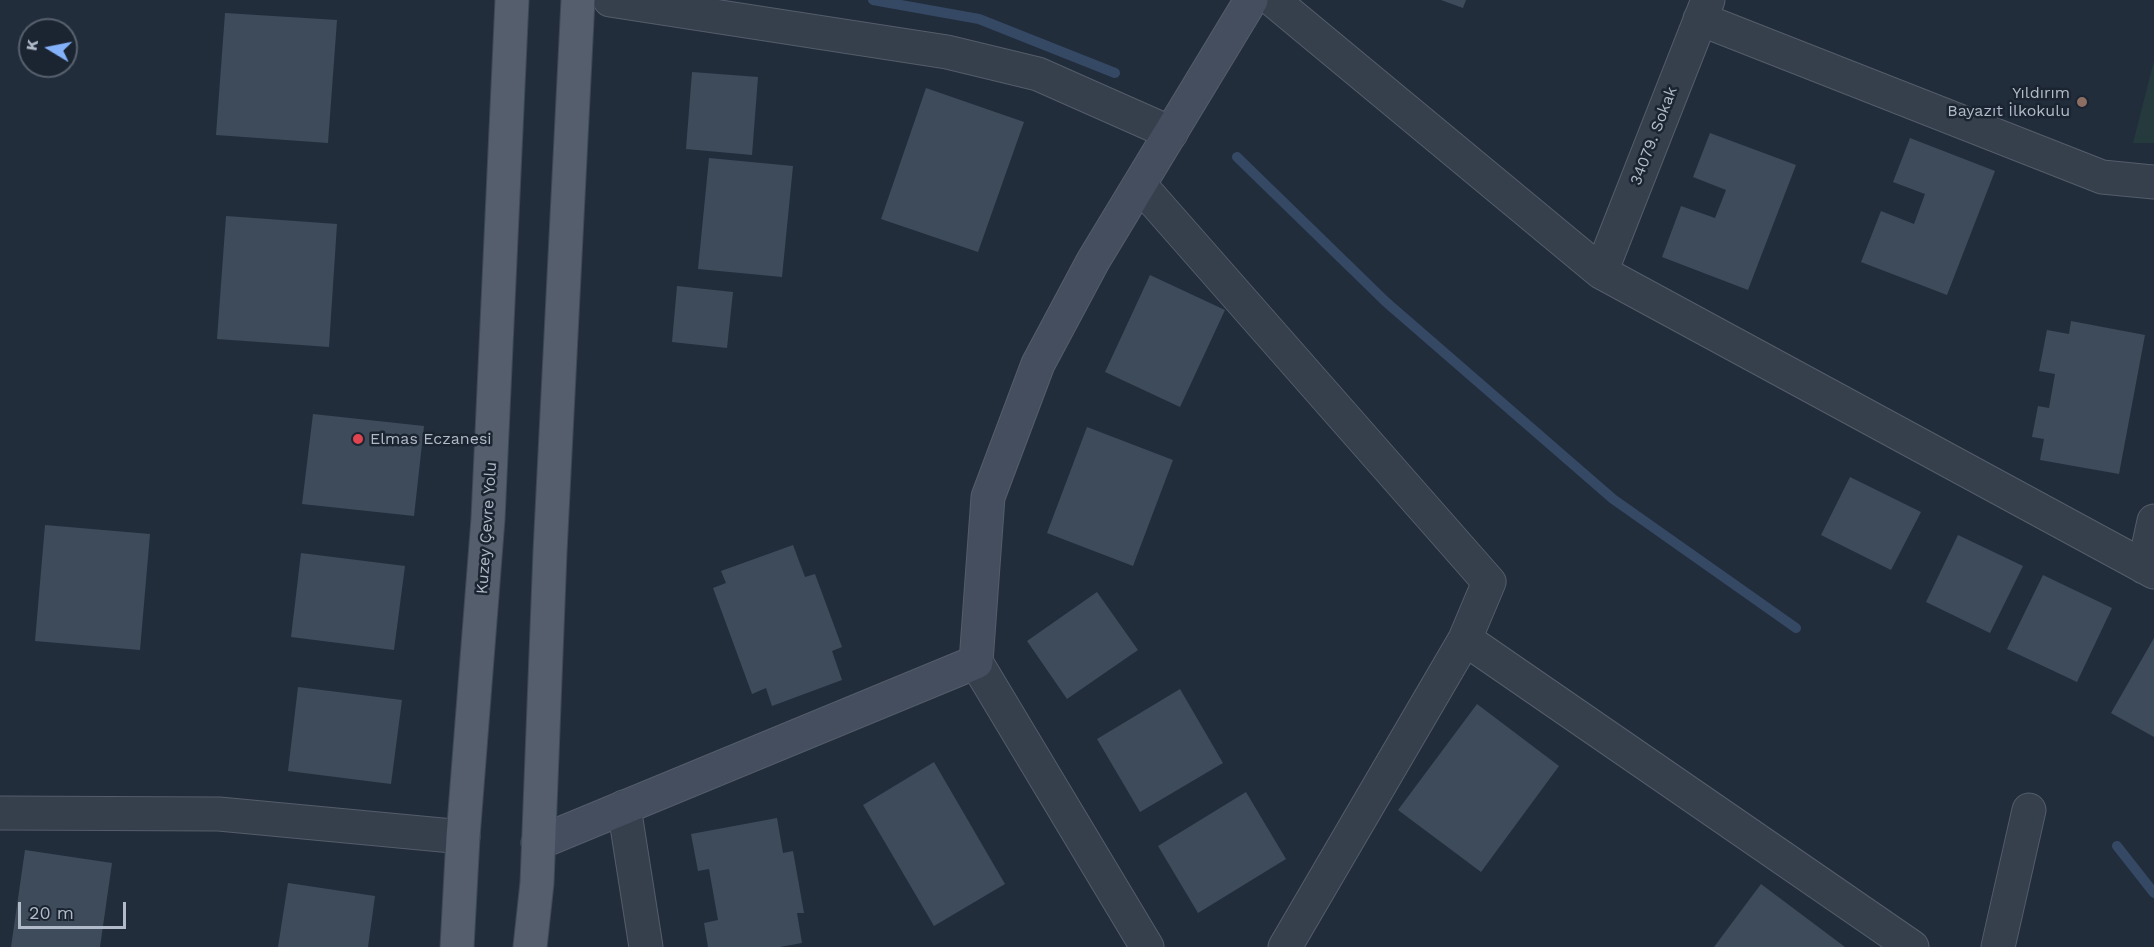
<!DOCTYPE html>
<html>
<head>
<meta charset="utf-8">
<style>
	body { margin:0 }
	#map { position:relative; width:2154px; height:947px; overflow:hidden; background:#222d3c; font-family:"Work Sans",sans-serif }
	canvas { display:block }
	.north { position:absolute; left:18px; top:18px; width:60px; height:60px; box-sizing:border-box; background:#1b2431; border:2px solid #57606d; border-radius:50%; rotate:280deg; font-size:16px; font-weight:700; line-height:24px; text-align:center; color:#b1bac8 }
	.north::after { content:''; display:block; margin:auto; width:21px; height:27px; background:#84b2fa; clip-path:polygon(50% 0,100% 100%,50% 72%,0 100%) }
	.scale { position:absolute; left:18px; top:902px; width:108px; height:27px; box-sizing:border-box; border:3px solid #b1bac8; border-top:0; padding-left:8px; font-size:18px; line-height:21px; white-space:nowrap; color:#b1bac8; -webkit-text-stroke:4px #1b2431; paint-order:stroke }
</style>
</head>
<body>
<div id="map">
<canvas width="2154" height="947"></canvas>
<div class="north">K</div>
<div class="scale">20 m</div>
</div>
<script>
const c = document.querySelector('canvas').getContext('2d');
c.lineJoin = 'round';
function paint(path, color) { c.fillStyle = color; c.fill(path, 'evenodd'); }
const toPath = rows => new Path2D(rows.map(r => 'M' + r).join(''));
function trace(path, color, width, dash) { c.strokeStyle = color; c.lineWidth = width; c.lineCap = dash ? 'butt' : 'round'; c.setLineDash(dash || []); c.stroke(path); }
function label(font, color, halo, rows, align = 'center') {
  c.font = font + ' "Work Sans",sans-serif'; c.lineWidth = 5; c.setLineDash([]); c.textBaseline = 'middle'; c.strokeStyle = halo; c.fillStyle = color; for (const [text, x, y, turn = 0] of rows) {
    c.save(); c.translate(x, y); c.rotate((+turn || 0) * Math.PI / 180); c.textAlign = isNaN(turn) ? turn : align; if (halo) c.strokeText(text, 0, 0); c.fillText(text, 0, 0); c.restore();
  }
}
const green = toPath([
	[2154,61,2154,143,2133,143]
]);
const stream = toPath([
	[873,0,979,19,1115,73],
	[1237,157,1386,302,1613,499,1796,628],
	[2117,846,2154,893]
]);
const building = toPath([
	[1441,0,1466,0,1463,8],
	[225,13,337,20,328,143,216,135],
	[692,72,758,77,752,155,686,149],
	[926,88,1024,122,978,252,881,219],
	[1710,133,1796,165,1748,290,1662,257,1681,206,1715,218,1726,190,1693,177],
	[1910,138,1995,171,1947,295,1861,262,1881,211,1914,224,1925,194,1893,182],
	[709,158,793,166,782,277,698,269],
	[226,216,337,224,329,347,217,339],
	[1150,275,1225,310,1180,407,1105,372],
	[677,286,733,292,727,348,672,342],
	[2071,321,2145,335,2119,474,2040,460,2044,439,2032,437,2038,406,2049,408,2055,374,2039,371,2047,330,2069,334],
	[313,414,424,426,414,516,302,504],
	[1087,427,1173,460,1133,566,1047,533],
	[1850,477,1921,512,1891,570,1821,535],
	[45,525,150,534,140,650,35,641],
	[1958,535,2023,566,1990,633,1926,602],
	[793,545,805,577,815,574,842,647,832,651,842,680,772,706,766,688,752,694,713,588,726,583,721,571],
	[301,553,405,566,394,650,291,637],
	[2043,575,2112,608,2077,682,2007,649],
	[1097,592,1138,650,1067,699,1027,641],
	[2154,638,2154,737,2111,713],
	[298,687,402,700,391,784,288,771],
	[1180,689,1223,763,1140,812,1097,739],
	[1477,704,1559,766,1481,872,1398,810],
	[934,762,1005,884,934,926,863,805],
	[1246,792,1286,859,1198,913,1158,846],
	[777,818,783,853,793,851,804,913,797,913,802,943,780,947,708,947,704,923,718,920,709,869,698,871,691,834],
	[25,850,112,863,100,947,11,947],
	[288,883,375,896,368,947,278,947],
	[1761,884,1845,947,1714,947]
]);
const street = toPath([
	[610,0,947,52,1038,74,1171,133],
	[1273,0,1601,272,2154,572],
	[1700,19,2102,177,2154,182],
	[1140,185,1489,582,1465,639,1285,947],
	[1601,272,1708,0],
	[2144,567,2154,521],
	[1465,639,1912,947],
	[976,662,1147,947],
	[624,807,646,947],
	[0,813,219,814,463,837],
	[1998,947,2029,810]
]);
const secondary = toPath([
	[538,843,976,662,988,497,1038,364,1093,261,1251,0]
]);
const primary = toPath([
	[457,947,463,837,488,519,512,0],
	[530,947,537,883,550,552,578,0]
]);
const markers = [
	[2082,102,6,"#8d6e63"],
	[358,439,6,"#e0444e"]
];
const poiNames = [
	["Yıldırım",2070,93],
	["Bayazıt İlkokulu",2070,111],
	["Elmas Eczanesi",370,439,"left"]
];
const streetNames = [
	["34079. Sokak",1654,136,-69],
	["Kuzey Çevre Yolu",487,528,-86]
];
paint(green, '#243a3d');
trace(stream, '#354864', 10);
paint(building, '#3e4b5b');
trace(street, '#545d6a', 35);
trace(secondary, '#545d6a', 35);
trace(primary, '#3f4855', 35);
trace(street, '#363f4c', 33);
trace(secondary, '#444e5f', 33);
trace(primary, '#545e6c', 33);
for (const [x, y, r, color] of markers) { const dot = new Path2D(); dot.arc(x, y, r, 0, 2 * Math.PI); c.fillStyle = color; c.fill(dot); trace(dot, '#1b2431', 2); }
label('16px', '#b1bac8', '#1b2431', poiNames, 'right');
label('16px', '#b1bac8', '#1b2431', streetNames);
</script>
</body>
</html>
